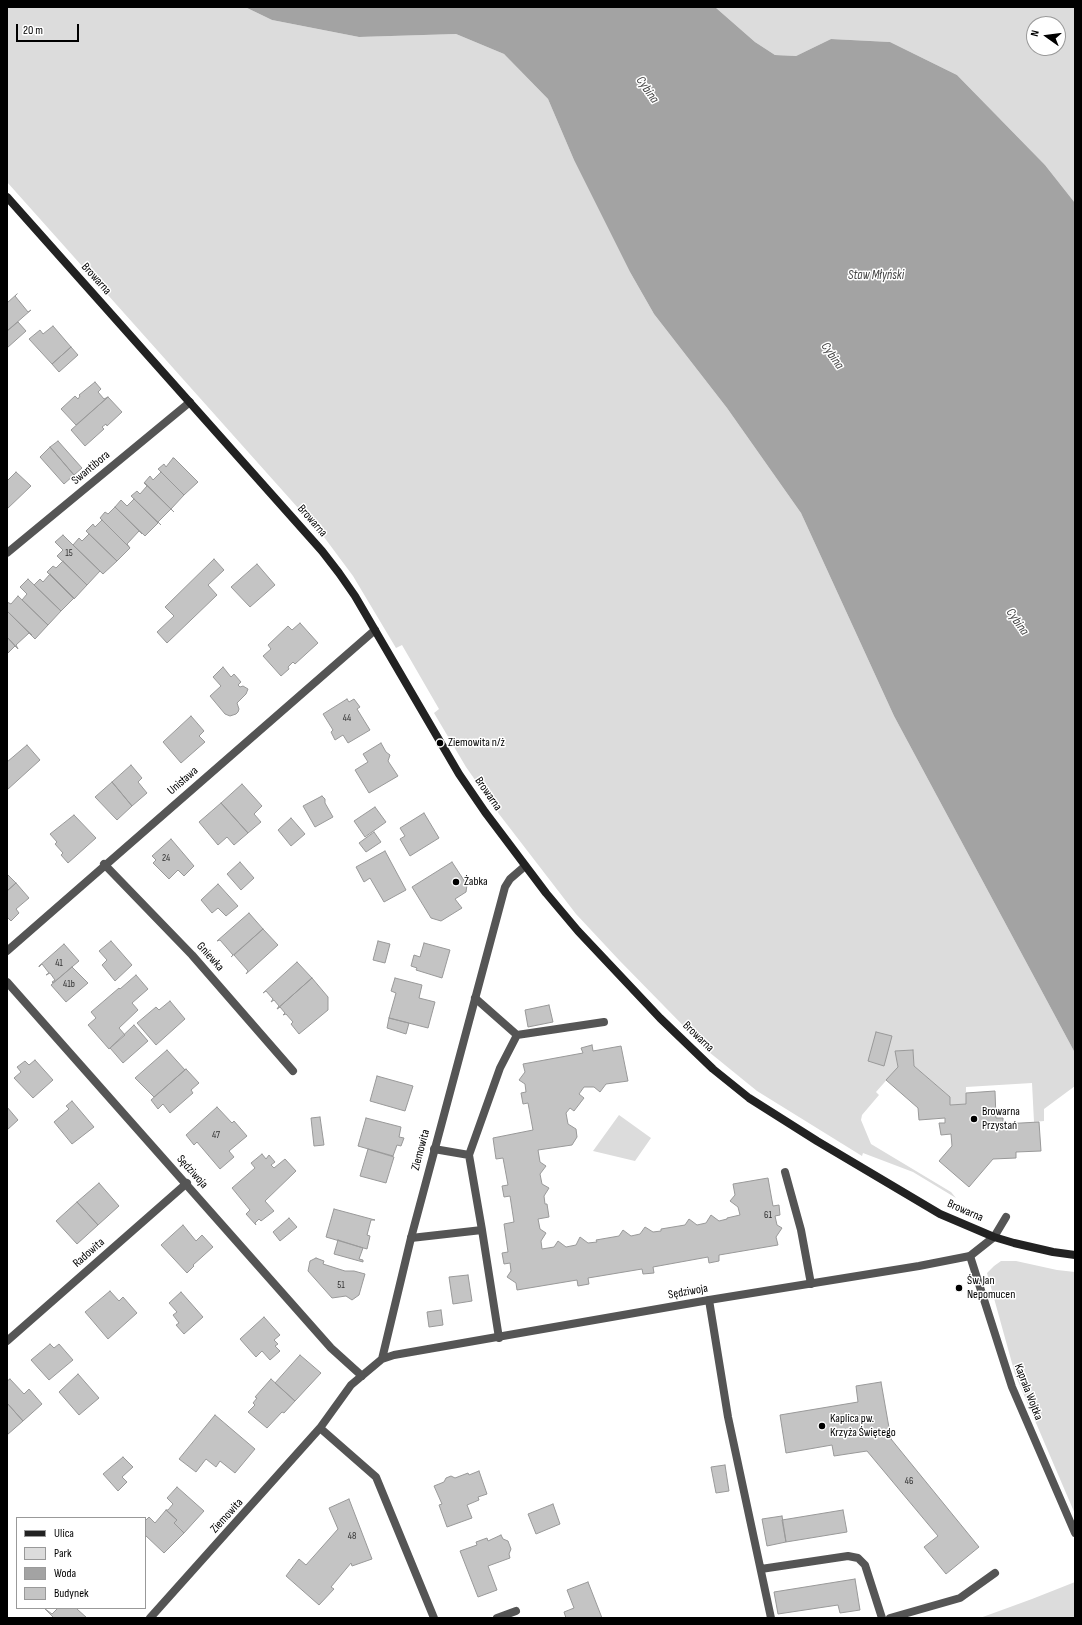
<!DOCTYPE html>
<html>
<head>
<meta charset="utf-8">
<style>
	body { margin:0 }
	#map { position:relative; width:1082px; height:1625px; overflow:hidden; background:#fff; font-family:"Sofia Sans Condensed",sans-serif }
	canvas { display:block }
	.frame { position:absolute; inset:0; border:8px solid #000; pointer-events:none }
	.legend { position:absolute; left:16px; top:1517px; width:130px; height:92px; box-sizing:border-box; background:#fff; border:1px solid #999; margin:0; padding:5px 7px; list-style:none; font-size:12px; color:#000 }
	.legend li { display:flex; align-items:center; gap:8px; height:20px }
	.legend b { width:20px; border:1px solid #999 }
	.north { position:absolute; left:1026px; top:16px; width:40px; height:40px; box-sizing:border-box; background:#fff; border:1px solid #999; border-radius:50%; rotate:284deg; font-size:11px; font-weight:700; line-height:16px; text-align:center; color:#000 }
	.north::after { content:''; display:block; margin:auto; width:14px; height:18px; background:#000; clip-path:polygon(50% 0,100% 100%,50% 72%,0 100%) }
	.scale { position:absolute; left:16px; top:24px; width:63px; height:18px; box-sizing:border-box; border:2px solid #000; border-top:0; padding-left:5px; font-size:12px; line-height:14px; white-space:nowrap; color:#000; -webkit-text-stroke:3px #fff; paint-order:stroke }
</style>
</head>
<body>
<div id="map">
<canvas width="1082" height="1625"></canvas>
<div class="frame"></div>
<ul class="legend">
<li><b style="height:5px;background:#222"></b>Ulica</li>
<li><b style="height:11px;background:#dcdcdc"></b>Park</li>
<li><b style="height:11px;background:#a3a3a3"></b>Woda</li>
<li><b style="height:11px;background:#c4c4c4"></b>Budynek</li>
</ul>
<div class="north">N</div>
<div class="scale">20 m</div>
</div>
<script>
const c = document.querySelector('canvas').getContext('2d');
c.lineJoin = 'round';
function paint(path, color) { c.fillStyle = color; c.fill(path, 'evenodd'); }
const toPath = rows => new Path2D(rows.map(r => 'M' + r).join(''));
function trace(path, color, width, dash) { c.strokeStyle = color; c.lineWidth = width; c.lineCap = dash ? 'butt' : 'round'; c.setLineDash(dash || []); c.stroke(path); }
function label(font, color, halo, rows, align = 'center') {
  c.font = font + ' "Sofia Sans Condensed",sans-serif'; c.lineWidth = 3; c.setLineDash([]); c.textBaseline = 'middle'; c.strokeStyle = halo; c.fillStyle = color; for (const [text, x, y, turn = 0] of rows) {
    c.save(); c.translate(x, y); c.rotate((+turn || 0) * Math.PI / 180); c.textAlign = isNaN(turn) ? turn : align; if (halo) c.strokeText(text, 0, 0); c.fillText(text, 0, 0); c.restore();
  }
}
const green = toPath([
	[7,7,245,7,272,20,359,37,456,34,504,54,548,99,574,160,630,272,654,314,727,408,801,513,894,716,1075,1053,1075,1086,1044,1109,1044,1121,1034,1122,1032,1083,966,1087,966,1104,950,1105,950,1097,914,1066,913,1050,896,1051,898,1067,876,1092,879,1095,862,1115,861,1120,871,1144,951,1192,956,1198,913,1172,863,1153,862,1156,757,1091,709,1052,619,960,576,914,499,814,466,767,434,713,439,709,402,645,396,648,353,576,324,537,7,182],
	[715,7,1075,7,1075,203,1045,165,957,75,890,42,831,39,796,56,775,55,755,42],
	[1034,24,1058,24,1058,48,1034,48],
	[619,1115,651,1138,635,1161,593,1151],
	[1001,1261,1016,1261,1057,1270,1075,1272,1075,1514,1015,1374,987,1273,994,1266],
	[1075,1582,1075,1618,980,1618,1032,1599]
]);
const water = toPath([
	[245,7,715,7,755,42,775,55,796,56,831,39,890,42,957,75,1045,165,1075,203,1075,1053,894,716,801,513,727,408,654,314,630,272,574,160,548,99,504,54,456,34,359,37,272,20]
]);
const building = toPath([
	[17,294,15,296,28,312,31,310,7,331,7,303,17,294],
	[18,322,26,331,7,348,7,331,18,322],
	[53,326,71,347,52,364,29,339,40,330,43,334,53,326],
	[71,347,78,355,59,372,52,364,71,347],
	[95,382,101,389,98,392,104,399,108,397,76,425,61,409,75,396,78,399,80,396,79,395,95,382],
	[108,397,122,412,107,426,106,424,102,427,104,429,85,446,71,430,108,397],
	[58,441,82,468,74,475,50,447,58,441],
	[50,447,74,475,64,484,40,457,50,447],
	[173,458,174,458,198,482,184,495,158,469,164,464,166,467,173,458],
	[16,472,31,486,7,509,7,481,16,472],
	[161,472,184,495,171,509,174,512,144,483,150,476,153,480,161,472],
	[145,483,174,512,171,509,158,522,161,525,131,496,137,491,140,494,147,486,145,483],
	[134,499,158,523,145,536,115,507,121,500,127,506,134,499],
	[115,507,142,534,139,531,127,544,130,548,100,518,105,512,108,514,115,507],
	[102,520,130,548,117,561,86,531,93,524,95,527,102,520],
	[89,534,117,561,103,574,73,545,79,538,82,541,89,534],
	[63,535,73,545,103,574,100,571,87,585,57,556,63,550,55,542,63,535],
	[214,559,224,570,208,585,217,595,167,643,157,632,174,616,165,607,214,559],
	[63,561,87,585,74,599,47,572,53,566,56,568,63,561],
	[257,564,275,585,250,607,231,587,257,564],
	[50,574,74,598,61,611,34,585,40,579,43,582,50,574],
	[28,579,61,611,48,625,22,600,27,594,20,587,28,579],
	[18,596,48,625,35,639,7,611,7,602,11,604,18,596],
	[7,611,32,635,29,633,16,645,18,649,7,637,7,611],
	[300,623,318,643,295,664,293,662,288,667,289,669,281,676,263,656,271,649,268,645,288,626,292,630,300,623],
	[7,637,18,649,15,646,7,654,7,637],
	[223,667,231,677,234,674,241,682,238,685,240,687,243,686,248,689,246,694,237,703,239,709,238,712,236,714,230,716,225,714,210,696,221,686,213,677,223,667],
	[347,699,349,702,354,699,360,707,357,709,370,730,348,743,343,735,335,740,331,732,333,730,323,714,347,699],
	[191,716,204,731,199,736,205,742,181,763,163,742,191,716],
	[381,743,386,752,390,755,388,761,398,776,369,793,355,770,368,762,363,754,381,743],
	[27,745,40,760,7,790,7,762,27,745],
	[131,765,142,778,138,782,147,793,132,806,112,782,131,765],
	[112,782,132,806,117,820,95,797,112,782],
	[242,784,262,806,254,814,261,822,248,833,221,803,242,784],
	[322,796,325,799,325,803,333,817,315,827,303,806,322,796],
	[221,803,248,833,234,845,227,837,218,845,199,822,221,803],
	[375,807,386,822,365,837,354,821,375,807],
	[424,813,439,838,410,856,400,839,405,836,400,828,424,813],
	[74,815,96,838,68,863,61,855,63,853,55,844,57,842,50,834,74,815],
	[291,818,305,834,291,846,278,830,291,818],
	[374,832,381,842,366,852,359,843,374,832],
	[171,839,194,866,184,876,178,870,169,879,153,863,156,860,152,856,171,839],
	[385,851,406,890,384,902,370,878,364,882,356,867,385,851],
	[240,862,254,878,241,890,227,874,240,862],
	[452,862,467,885,466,892,455,899,462,908,441,921,431,918,412,887,452,862],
	[7,874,16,883,7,891,7,874],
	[16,883,29,898,16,909,19,913,11,921,7,917,7,891,16,883],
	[218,884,238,906,226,916,218,908,212,913,201,900,218,884],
	[249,913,263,929,231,957,233,955,220,940,217,941,249,913],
	[263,929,278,945,246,974,248,971,234,955,263,929],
	[111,941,132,965,115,981,102,965,107,960,99,951,111,941],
	[378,941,390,944,385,963,373,960,378,941],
	[424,943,450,950,442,978,416,970,417,968,411,966,414,955,420,957,424,943],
	[64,944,79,961,53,983,52,982,55,980,50,973,46,975,49,973,42,964,39,967,39,966,64,944],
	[297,962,312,978,277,1009,279,1006,274,1000,271,1002,273,999,266,991,263,993,297,962],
	[72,967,88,983,66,1002,51,985,72,967],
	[136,975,148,989,132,1003,138,1010,119,1028,125,1035,109,1049,88,1025,96,1018,91,1012,119,988,120,989,136,975],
	[312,978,328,997,328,1010,299,1034,291,1024,293,1022,286,1014,283,1015,285,1013,280,1007,277,1009,312,978],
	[395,978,422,985,419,998,435,1002,428,1028,389,1018,396,993,391,991,395,978],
	[170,1001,185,1019,156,1045,137,1023,156,1007,159,1010,170,1001],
	[549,1005,553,1022,528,1027,525,1010,549,1005],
	[389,1018,409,1023,406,1034,387,1028,389,1018],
	[134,1025,148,1041,123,1063,110,1048,134,1025],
	[876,1032,892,1036,884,1066,868,1061,876,1032],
	[592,1045,593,1051,621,1046,628,1081,606,1084,600,1092,594,1087,584,1087,579,1094,584,1098,574,1111,570,1108,566,1113,568,1124,576,1129,577,1137,572,1145,538,1150,540,1162,546,1166,540,1174,542,1184,549,1188,544,1196,545,1204,547,1204,549,1217,538,1219,540,1229,546,1233,541,1241,542,1249,554,1247,558,1241,566,1247,576,1245,580,1237,588,1243,597,1242,596,1240,619,1236,623,1230,631,1236,640,1234,645,1227,653,1232,661,1231,661,1229,685,1225,689,1219,697,1225,706,1223,711,1215,719,1221,727,1219,727,1218,740,1215,738,1207,730,1201,735,1195,733,1184,768,1178,773,1206,779,1205,780,1215,775,1216,777,1225,782,1228,776,1237,778,1245,719,1255,719,1261,709,1263,708,1257,653,1267,654,1273,643,1274,642,1269,588,1278,589,1284,578,1286,577,1280,517,1290,516,1283,507,1277,511,1271,510,1263,504,1264,502,1253,508,1252,504,1224,514,1222,510,1196,504,1197,502,1186,508,1185,503,1158,496,1159,493,1138,533,1130,528,1103,523,1104,521,1093,526,1092,525,1084,519,1080,525,1072,523,1064,583,1053,581,1048,592,1045],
	[167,1050,185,1070,154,1097,135,1078,167,1050],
	[913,1050,914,1066,950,1097,950,1105,966,1104,966,1093,995,1091,996,1118,1003,1118,1003,1124,1039,1122,1041,1151,1016,1152,1016,1158,993,1159,969,1187,939,1161,952,1146,951,1134,941,1135,939,1123,945,1123,945,1118,919,1120,918,1108,886,1080,898,1067,895,1051,913,1050],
	[35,1060,53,1080,33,1098,14,1078,21,1072,17,1067,25,1061,29,1065,35,1060],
	[186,1069,199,1083,191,1090,193,1093,170,1113,163,1104,158,1109,151,1100,186,1069],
	[377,1076,413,1086,405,1111,370,1101,377,1076],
	[72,1101,94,1127,72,1144,54,1122,69,1109,66,1106,72,1101],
	[7,1107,18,1120,7,1130,7,1107],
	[217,1107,232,1123,234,1121,247,1136,229,1151,234,1157,220,1169,197,1142,194,1145,186,1135,217,1107],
	[320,1117,324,1145,314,1146,311,1118,320,1117],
	[366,1118,401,1127,399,1137,404,1138,401,1146,397,1145,393,1156,358,1146,366,1118],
	[368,1149,394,1157,386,1183,360,1176,368,1149],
	[262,1154,266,1159,269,1155,275,1162,271,1165,274,1168,285,1159,296,1171,265,1201,274,1211,261,1221,259,1219,255,1223,256,1225,246,1214,250,1210,232,1188,255,1168,251,1163,262,1154],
	[99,1183,119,1206,98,1225,77,1202,99,1183],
	[77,1202,98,1225,77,1244,56,1221,77,1202],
	[334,1209,375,1220,371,1220,367,1235,370,1236,367,1249,326,1237,334,1209],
	[289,1218,297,1227,280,1241,273,1232,289,1218],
	[183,1225,196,1241,202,1235,213,1247,193,1265,194,1266,187,1273,161,1245,183,1225],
	[338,1240,363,1248,359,1259,363,1260,363,1262,334,1254,338,1240],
	[316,1258,324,1261,323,1264,345,1271,354,1271,365,1274,359,1295,352,1300,346,1296,332,1298,308,1271,310,1261,316,1258],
	[468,1275,472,1301,453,1304,449,1277,468,1275],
	[110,1291,119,1301,123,1297,137,1313,108,1339,85,1312,110,1291],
	[181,1292,203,1317,184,1334,176,1325,179,1323,173,1315,177,1312,169,1303,181,1292],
	[441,1310,443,1325,429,1327,427,1312,441,1310],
	[264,1317,280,1335,274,1340,278,1344,275,1346,280,1351,270,1360,262,1351,256,1357,240,1339,264,1317],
	[50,1344,54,1348,59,1344,73,1360,49,1380,31,1360,50,1344],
	[300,1355,321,1373,295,1401,275,1383,300,1355],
	[78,1374,99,1398,79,1415,59,1392,78,1374],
	[10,1379,24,1394,29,1389,42,1404,23,1421,7,1403,7,1381,10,1379],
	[271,1379,295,1401,284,1413,282,1412,267,1428,248,1412,255,1405,253,1403,257,1398,255,1397,271,1379],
	[881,1382,891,1439,979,1547,946,1574,924,1547,938,1536,867,1451,834,1456,832,1445,786,1453,780,1415,858,1402,856,1386,881,1382],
	[7,1403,23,1421,7,1435,7,1403],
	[215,1415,255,1449,235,1473,220,1461,216,1467,206,1459,196,1472,179,1459,215,1415],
	[123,1457,133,1467,122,1477,127,1482,118,1491,103,1474,123,1457],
	[725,1465,729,1491,716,1493,711,1467,725,1465],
	[479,1471,487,1494,478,1497,479,1500,467,1505,472,1518,447,1527,439,1505,442,1504,434,1486,444,1482,446,1478,451,1476,455,1478,468,1473,469,1475,479,1471],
	[177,1487,204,1511,184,1533,174,1523,177,1520,166,1510,168,1510,173,1504,167,1498,177,1487],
	[349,1499,372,1559,352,1566,351,1563,331,1587,334,1589,319,1605,286,1576,299,1559,306,1565,338,1529,329,1508,349,1499],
	[553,1504,560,1524,536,1534,528,1514,553,1504],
	[166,1510,177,1520,174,1523,184,1533,164,1553,145,1535,145,1521,149,1517,155,1523,166,1510],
	[843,1510,847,1532,786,1542,782,1520,843,1510],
	[782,1516,786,1542,767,1546,762,1519,782,1516],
	[501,1535,503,1539,508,1541,511,1549,509,1554,510,1558,488,1566,497,1590,478,1597,460,1551,477,1545,476,1542,487,1538,488,1541,501,1535],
	[855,1579,860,1610,840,1613,838,1605,778,1614,774,1592,855,1579],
	[588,1582,602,1618,566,1618,564,1612,574,1608,567,1590,588,1582],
	[44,1608,52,1614,58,1608,78,1608,77,1609,87,1618,54,1618,44,1608]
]);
const lane = toPath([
	[517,1035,604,1022],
	[434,1149,469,1155,482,1230],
	[469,1155,500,1068,517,1035,475,998],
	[785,1172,801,1230,811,1284],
	[994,1237,1006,1217],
	[411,1238,482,1230,499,1338],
	[970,1256,1012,1387,1075,1533],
	[709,1300,728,1417,771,1618],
	[761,1569,848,1556,858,1558,865,1565,882,1618],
	[890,1618,960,1598,995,1573]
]);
const street = toPath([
	[7,553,190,402],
	[104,864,192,955,293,1071],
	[7,951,375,630],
	[7,982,331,1348,362,1376],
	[7,1341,187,1183],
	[382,1359,394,1355,709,1300,919,1266,970,1256,994,1237],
	[320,1428,376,1477,434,1618],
	[150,1618,320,1428,351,1385,382,1359,411,1238,505,887,510,879,525,866],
	[497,1618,516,1611]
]);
const secondary = toPath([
	[7,197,322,551,339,573,355,596,459,774,485,812,546,893,578,931,660,1018,713,1069,749,1098,817,1141,940,1214,994,1237,1014,1243,1053,1252,1075,1255]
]);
const markers = [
	[440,743,4,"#000"],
	[456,882,4,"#000"],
	[974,1119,4,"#000"],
	[959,1288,4,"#000"],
	[822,1426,4,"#000"]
];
const numberNames = [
	["15",69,553],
	["44",347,718],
	["24",166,858],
	["41",59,963],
	["41b",69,984],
	["47",216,1135],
	["61",768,1215],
	["51",341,1285],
	["46",909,1481],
	["48",352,1536]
];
const streetNames = [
	["Browarna",96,279,48],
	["Swantibora",91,468,-40],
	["Browarna",312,521,49],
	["Unisława",183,781,-41],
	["Browarna",488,794,55],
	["Gniewka",210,957,48],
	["Browarna",698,1037,44],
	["Ziemowita",421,1150,-75],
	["Sędziwoja",192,1172,48],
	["Browarna",965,1211,24],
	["Radowita",89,1253,-41],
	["Sędziwoja",688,1292,-10],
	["Kaprala Wojtka",1028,1392,69],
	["Ziemowita",227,1516,-48]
];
const poiNames = [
	["Ziemowita n/ż",448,743],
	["Żabka",464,882],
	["Browarna",982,1112],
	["Przystań",982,1126],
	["Św. Jan",967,1281],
	["Nepomucen",967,1295],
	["Kaplica pw.",830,1419],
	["Krzyża Świętego",830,1433]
];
const waterNames = [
	["Cybina",647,90,55],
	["Staw Młyński",876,276],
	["Cybina",832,356,55],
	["Cybina",1017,622,55]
];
paint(green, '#dcdcdc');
paint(water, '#a3a3a3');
paint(building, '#c4c4c4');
trace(building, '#999', 1);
trace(lane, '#555', 8);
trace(street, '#555', 8);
trace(secondary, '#222', 8);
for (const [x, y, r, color] of markers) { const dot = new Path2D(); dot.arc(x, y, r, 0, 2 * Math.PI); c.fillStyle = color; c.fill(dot); trace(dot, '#fff', 1.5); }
label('10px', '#313131', null, numberNames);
label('12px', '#000', '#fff', streetNames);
label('12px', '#000', '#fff', poiNames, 'left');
label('italic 13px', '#444', '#fff', waterNames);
</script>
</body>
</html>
